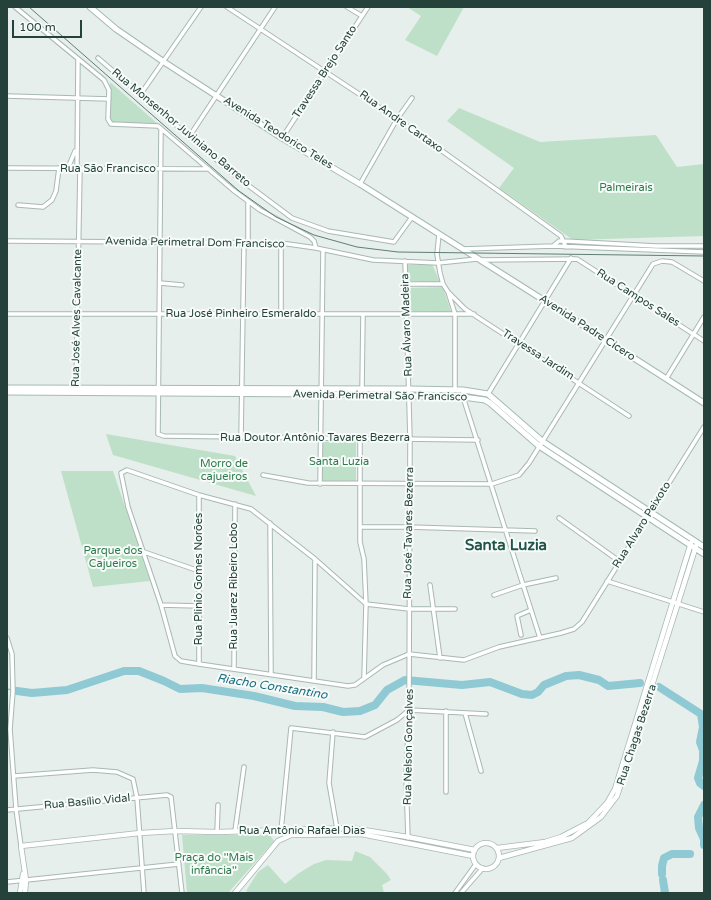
<!DOCTYPE html>
<html>
<head>
<meta charset="utf-8">
<style>
	body { margin:0 }
	#map { position:relative; width:711px; height:900px; overflow:hidden; background:#e6efeb; font-family:"Varela Round",sans-serif }
	canvas { display:block }
	.frame { position:absolute; inset:0; border:8px solid #24423a; pointer-events:none }
	.scale { position:absolute; left:12px; top:20px; width:70px; height:18px; box-sizing:border-box; border:2px solid #24423a; border-top:0; padding-left:5px; font-size:12px; line-height:14px; white-space:nowrap; color:#24423a; -webkit-text-stroke:3px #f7fbf9; paint-order:stroke }
</style>
</head>
<body>
<div id="map">
<canvas width="711" height="900"></canvas>
<div class="frame"></div>
<div class="scale">100 m</div>
</div>
<script>
const c = document.querySelector('canvas').getContext('2d');
c.lineJoin = 'round';
function paint(path, color) { c.fillStyle = color; c.fill(path, 'evenodd'); }
const toPath = rows => new Path2D(rows.map(r => 'M' + r).join(''));
function trace(path, color, width, dash) { c.strokeStyle = color; c.lineWidth = width; c.lineCap = dash ? 'butt' : 'round'; c.setLineDash(dash || []); c.stroke(path); }
function label(font, color, halo, rows, align = 'center') {
  c.font = font + ' "Varela Round",sans-serif'; c.lineWidth = 4; c.setLineDash([]); c.textBaseline = 'middle'; c.strokeStyle = halo; c.fillStyle = color; for (const [text, x, y, turn = 0] of rows) {
    c.save(); c.translate(x, y); c.rotate((+turn || 0) * Math.PI / 180); c.textAlign = isNaN(turn) ? turn : align; if (halo) c.strokeText(text, 0, 0); c.fillText(text, 0, 0); c.restore();
  }
}
const green = toPath([
	[407,7,464,7,437,56,405,40,421,16],
	[110,82,158,124,113,124,109,119],
	[459,108,540,142,656,135,677,167,704,164,704,236,573,240,499,188,514,168,447,121],
	[432,264,440,282,407,281,407,265],
	[443,287,451,312,409,311,409,288],
	[106,434,235,456,256,496,113,455],
	[322,442,356,442,356,482,322,481],
	[61,471,113,471,150,581,93,587],
	[182,835,270,835,274,841,229,892,187,893],
	[355,851,370,857,387,874,391,880,382,885,384,893,250,893,246,891,258,872,268,865,285,884,299,873,314,864,326,860,352,861]
]);
const stream = toPath([
	[7,689,17,691]
]);
const river = toPath([
	[659,687,701,714,703,727,700,742,703,750,703,761,698,778,700,783,704,786],
	[17,691,32,693,67,690,124,671,139,671,164,681,180,689,202,688,254,696,295,706,323,707,343,712,360,711,375,705,387,690,405,680,462,685,490,682,522,694,532,695,538,692,544,685,566,676,579,675,599,680,608,686,640,683],
	[704,805,698,817,699,828,704,839,704,845],
	[662,874,662,866,664,858,672,854,690,854],
	[663,880,665,893]
]);
const minor = toPath([
	[15,7,104,80,109,90,108,119,111,124,158,126,233,190,260,210,310,237,314,241,316,248],
	[227,7,397,119,497,190,561,236,566,247],
	[347,7,362,16],
	[98,58,233,174,292,218,328,231,394,242,412,217],
	[140,95,201,7],
	[7,96,109,99],
	[161,129,158,434,164,436,478,440],
	[189,137,275,7],
	[282,138,368,7],
	[7,168,209,169],
	[68,168,75,151],
	[77,169,78,59],
	[360,184,397,119,412,98],
	[248,202,248,242],
	[18,205,43,207,52,200,56,191,59,168],
	[439,234,437,254,440,273,443,284,448,292,455,314,455,390],
	[7,241,281,243,316,248,373,260,438,263,477,259],
	[281,243,281,314],
	[553,246,559,241,564,241,656,246,704,246],
	[463,249,553,246,704,252],
	[481,260,577,259,704,341],
	[405,261,410,439,409,710,406,776,408,838],
	[160,283,182,285],
	[405,284,443,284],
	[448,292,465,309,629,416],
	[7,314,474,314],
	[666,379,704,317],
	[76,389,80,168],
	[362,389,363,315],
	[463,390,463,397,540,638],
	[488,394,571,258],
	[241,438,244,242],
	[360,440,360,542,364,559,366,604,364,678],
	[263,475,308,483,492,484,519,475,529,463,653,264,662,261,672,262,704,281],
	[320,484,323,250],
	[559,518,619,561],
	[270,523,271,674],
	[360,527,409,527,535,531],
	[144,552,199,571],
	[607,581,704,612],
	[430,585,440,658],
	[494,595,523,585,556,578],
	[161,605,199,606],
	[455,609,409,609,366,604,315,559,251,509,199,495,127,470,121,473,128,507,161,605,175,656,181,661,199,664,348,686,355,685,383,665,409,654,464,660,499,647,561,633,574,629,582,622,704,427],
	[521,635,517,616,531,610],
	[7,638,12,654,13,691,10,729,16,809,21,846],
	[199,664,199,495],
	[234,669,235,504],
	[314,681,315,559],
	[446,711,446,792],
	[465,713,481,771],
	[333,732,329,783,337,829],
	[14,776,93,770,117,772,133,779,137,798,144,893],
	[7,810,167,795,171,797,182,893],
	[235,831,244,767],
	[281,831,291,728,365,737,397,720,409,710,486,714],
	[217,832,218,805],
	[7,882,179,864],
	[455,893,476,864],
	[461,893,482,869]
]);
const tertiary = toPath([
	'473 856a13 13 0 1 1 26 0a13 13 0 1 1-26 0Z',
	[497,848,545,842,561,837,588,823,607,803,615,789,691,543],
	[499,858,572,838,601,817,617,796,696,546],
	[20,893,23,874],
	[25,893,26,880,21,846,140,833,176,831,217,832,351,828,408,837,475,850],
	[235,893,278,841,291,835,361,834,473,856]
]);
const secondary = toPath([
	[90,7,116,29,164,62,282,138,360,184,545,301,704,403],
	[7,388,409,389,463,390,488,394,542,441,704,547],
	[7,392,321,394,463,397,485,400,490,403,539,446,704,554]
]);
const tram = toPath([
	[29,7,239,191,276,217,314,235,357,247,398,252,704,256]
]);
const streetNames = [
	["Travessa Brejo Santo",325,72,-57],
	["Rua Andre Cartaxo",401,122,35],
	["Rua Monsenhor Juviniano Barreto",181,128,40],
	["Avenida Teodorico Teles",278,133,32],
	["Rua São Francisco",108,169],
	["Avenida Perimetral Dom Francisco",195,243,1],
	["Rua Campos Sales",638,298,33],
	["Rua José Pinheiro Esmeraldo",241,314],
	["Rua José Alves Cavalcante",77,318,-89],
	["Rua Álvaro Madeira",407,325,-92],
	["Avenida Padre Cícero",587,328,33],
	["Travessa Jardim",538,355,33],
	["Avenida Perimetral São Francisco",380,396,1],
	["Rua Doutor Antônio Tavares Bezerra",315,438],
	["Rua Alvaro Peixoto",642,525,-58],
	["Rua José Tavares Bezerra",409,533,-89],
	["Rua Plinio Gomes Norões",199,579,-90],
	["Rua Juarez Ribeiro Lobo",234,586,-90],
	["Rua Chagas Bezerra",637,735,-72],
	["Rua Nelson Gonçalves",409,747,-89],
	["Rua Basílio Vidal",87,802,-5],
	["Rua Antônio Rafael Dias",302,831]
];
const parkNames = [
	["Palmeirais",626,188],
	["Santa Luzia",339,462],
	["Morro de",224,464],
	["cajueiros",224,477],
	["Parque dos",113,551],
	["Cajueiros",113,564],
	["Praça do ''Mais",214,858],
	["infância''",214,871]
];
const waterNames = [
	["Riacho Constantino",272,687,9]
];
const districtNames = [
	["Santa Luzia",506,546]
];
paint(green, '#bfe0c8');
trace(stream, '#8ec9d4', 1.5);
trace(river, '#8ec9d4', 8);
trace(minor, '#a8b8b2', 5.5);
trace(tertiary, '#a8b8b2', 6);
trace(secondary, '#a4bbb3', 7);
trace(minor, '#fff', 3.5);
trace(tertiary, '#fff', 4.5);
trace(secondary, '#fff', 5);
trace(tram, '#5f7d75', 1);
label('11px', '#24423a', '#f7fbf9', streetNames);
label('11px', '#2d7a4b', '#f7fbf9', parkNames);
label('italic 12px', '#1c6f80', '#f7fbf9', waterNames);
label('bold 15px', '#1f5548', '#f7fbf9', districtNames);
</script>
</body>
</html>
